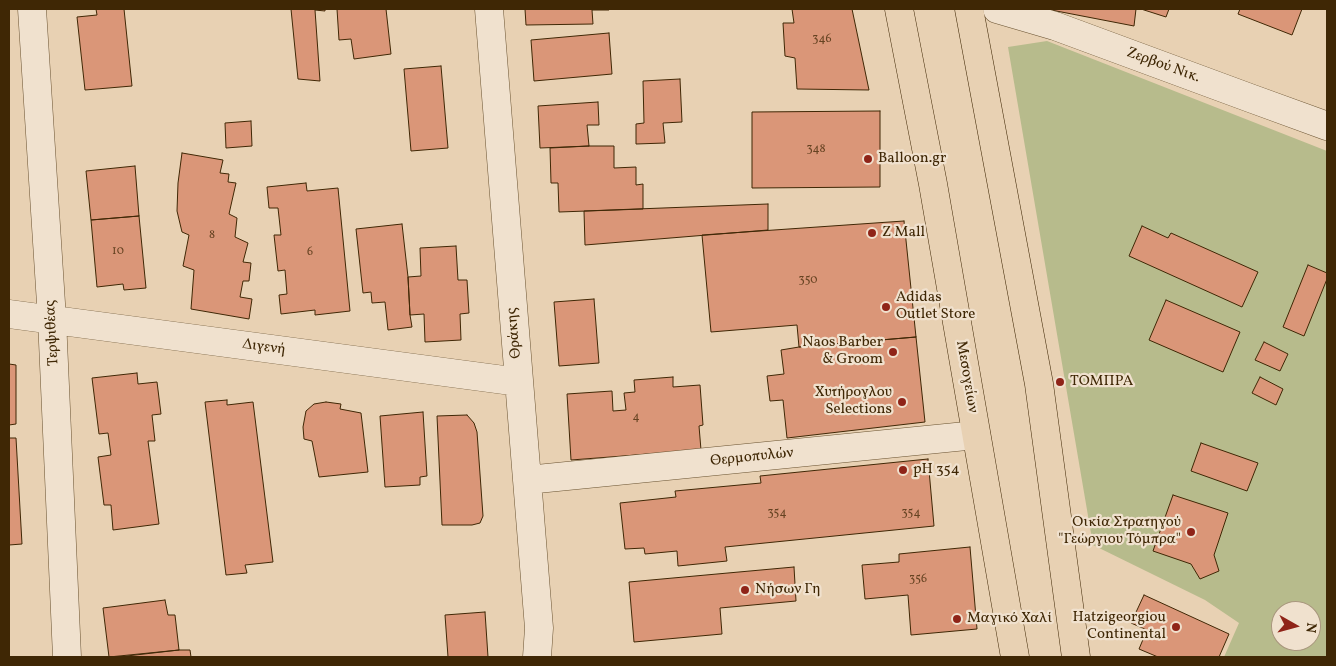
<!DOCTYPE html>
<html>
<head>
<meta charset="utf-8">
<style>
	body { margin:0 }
	#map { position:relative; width:1336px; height:666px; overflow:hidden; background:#e8d1b3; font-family:Vollkorn,serif }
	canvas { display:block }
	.frame { position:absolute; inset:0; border:10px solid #3f2705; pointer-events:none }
	.north { position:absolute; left:1271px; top:601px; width:50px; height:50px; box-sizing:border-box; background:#f0e1ce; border:1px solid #a9977e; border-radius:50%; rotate:97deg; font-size:14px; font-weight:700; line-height:20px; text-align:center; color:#3f2705 }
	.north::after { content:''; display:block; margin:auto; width:18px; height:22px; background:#8f2418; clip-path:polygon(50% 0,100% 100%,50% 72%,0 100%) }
</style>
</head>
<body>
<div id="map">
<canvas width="1336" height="666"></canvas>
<div class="frame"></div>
<div class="north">N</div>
</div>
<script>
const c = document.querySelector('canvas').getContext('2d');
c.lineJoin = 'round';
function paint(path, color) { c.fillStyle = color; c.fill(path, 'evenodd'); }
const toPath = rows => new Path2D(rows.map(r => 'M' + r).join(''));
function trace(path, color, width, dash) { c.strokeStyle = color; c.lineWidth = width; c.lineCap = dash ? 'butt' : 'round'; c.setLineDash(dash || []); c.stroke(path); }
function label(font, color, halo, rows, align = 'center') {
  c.font = font + ' Vollkorn,serif'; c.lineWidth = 4.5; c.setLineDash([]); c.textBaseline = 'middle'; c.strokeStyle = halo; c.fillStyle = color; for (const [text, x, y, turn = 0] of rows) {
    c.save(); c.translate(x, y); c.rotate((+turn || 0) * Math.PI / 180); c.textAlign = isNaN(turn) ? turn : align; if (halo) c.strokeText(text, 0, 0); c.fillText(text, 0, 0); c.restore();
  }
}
const green = toPath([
	[1047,41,1327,151,1327,657,1224,657,1239,623,1205,600,1093,545,1008,47],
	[1281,611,1311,611,1311,641,1281,641]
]);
const building = toPath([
	[96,9,124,9,132,86,85,90,77,17,97,15,96,9],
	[291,9,325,9,325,11,315,10,320,81,298,79,291,9],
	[337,9,386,9,391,54,354,59,351,39,339,40,337,9],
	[525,9,609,9,609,10,592,10,593,24,526,25,525,9],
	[792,9,852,9,869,90,797,89,795,58,785,56,783,23,794,23,792,9],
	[1046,9,1136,9,1134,26,1046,9],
	[1141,9,1169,9,1166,17,1141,9],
	[1240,9,1302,9,1292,35,1238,14,1240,9],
	[609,33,612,74,534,81,531,40,609,33],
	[441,66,448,148,411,151,404,69,441,66],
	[680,79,682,122,663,123,665,143,636,144,636,124,644,123,643,81,680,79],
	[598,102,599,125,587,125,589,146,540,148,538,106,598,102],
	[880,111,880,187,752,188,752,112,880,111],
	[251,121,252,146,226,148,225,123,251,121],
	[589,146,614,146,614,168,636,167,636,185,643,184,643,209,559,212,558,183,551,183,550,148,589,146],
	[182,153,223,160,220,173,229,174,228,182,236,183,229,214,237,218,235,237,248,243,243,262,251,263,249,281,243,281,240,297,252,299,249,319,191,309,194,270,183,266,189,235,182,232,177,211,178,183,182,153],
	[135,166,139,216,91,220,86,171,135,166],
	[306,183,307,191,338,188,350,311,315,315,315,310,281,314,279,295,287,294,285,270,278,271,274,235,281,235,278,208,269,208,267,187,306,183],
	[768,204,768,230,585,245,584,211,768,204],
	[139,216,146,288,124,290,123,284,97,287,91,220,139,216],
	[904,221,916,337,799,347,797,325,711,332,702,235,904,221],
	[402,224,408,277,410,315,412,327,388,330,385,302,372,303,371,292,363,293,356,229,402,224],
	[1142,226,1168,238,1171,233,1258,272,1242,307,1129,256,1142,226],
	[456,246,458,280,467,280,469,313,460,314,461,340,425,342,424,314,410,315,408,277,421,276,420,248,456,246],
	[1308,265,1327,273,1327,279,1304,336,1283,327,1308,265],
	[594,299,599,363,559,366,554,302,594,299],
	[1166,300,1240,332,1223,372,1149,340,1166,300],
	[916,337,925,422,787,438,783,400,770,401,767,376,784,374,781,350,799,347,916,337],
	[1264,342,1288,354,1280,371,1255,360,1264,342],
	[9,364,16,365,16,424,9,425,9,364],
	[137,373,138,384,157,382,161,414,152,415,155,441,148,441,159,524,113,530,111,505,104,505,98,457,111,455,108,433,99,434,92,378,137,373],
	[673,377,673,387,700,385,703,425,699,426,701,450,571,460,567,394,612,391,613,411,626,410,624,393,635,392,634,380,673,377],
	[1260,377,1283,389,1276,405,1252,393,1260,377],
	[227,400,227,405,253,402,273,562,245,565,247,573,226,575,205,402,227,400],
	[326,402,341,404,340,409,361,413,368,472,319,477,312,441,304,439,303,427,306,411,314,404,326,402],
	[423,412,427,476,420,477,420,485,385,487,380,416,423,412],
	[467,415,474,423,477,432,483,516,480,523,472,525,442,525,437,416,467,415],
	[9,438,16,438,22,544,9,545,9,438],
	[1201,443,1258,463,1247,491,1191,471,1201,443],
	[928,459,934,526,725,547,727,561,678,566,677,551,645,554,644,548,625,549,620,503,676,497,675,491,761,483,760,476,928,459],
	[1173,495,1228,513,1214,555,1219,571,1200,579,1191,564,1153,551,1173,495],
	[970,547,977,629,911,635,908,595,865,599,862,565,899,562,899,554,970,547],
	[794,567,796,601,720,608,722,634,634,642,629,582,794,567],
	[1144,595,1229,634,1219,657,1158,657,1139,649,1147,630,1131,623,1144,595],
	[165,600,168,615,175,615,179,650,109,657,103,608,165,600],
	[485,612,488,657,448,657,445,615,485,612],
	[179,650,190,650,191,657,118,657,179,650]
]);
const minor = toPath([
	[32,9,52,319,67,657],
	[489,9,539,628,537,657],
	[997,9,1055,26,1250,98,1327,126],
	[9,314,519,382],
	[527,480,976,435]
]);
const primary = toPath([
	[899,9,933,184,1015,657],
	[969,9,1039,384,1076,657]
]);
const markers = [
	[868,159,5,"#8f2418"],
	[872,233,5,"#8f2418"],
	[886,307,5,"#8f2418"],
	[893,352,5,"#8f2418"],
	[1060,382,5,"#8f2418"],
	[902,402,5,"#8f2418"],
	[903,470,5,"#8f2418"],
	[1191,532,5,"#8f2418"],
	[745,590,5,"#8f2418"],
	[957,619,5,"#8f2418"],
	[1176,627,5,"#8f2418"]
];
const numberNames = [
	["346",822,40],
	["348",816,150],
	["8",212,236],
	["10",118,252],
	["6",310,253],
	["350",808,281],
	["4",636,418],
	["354",777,514],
	["354",911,514],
	["356",918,580]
];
const streetNames = [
	["Ζερβού Νικ.",1163,66,20],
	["Τερψιθέας",53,333,-93],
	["Θράκης",515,333,-95],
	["Διγενή",264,348,8],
	["Μεσογείων",966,377,80],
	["Θερμοπυλών",752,458,-6]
];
const poiNames = [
	["Balloon.gr",878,159],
	["Z Mall",882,233],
	["Adidas",896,298],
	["Outlet Store",896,315],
	["Naos Barber",883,343,"right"],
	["& Groom",883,360,"right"],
	["ΤΟΜΠΡΑ",1070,382],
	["Χυτήρογλου",892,393,"right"],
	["Selections",892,410,"right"],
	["pH 354",913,470],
	["Οικία Στρατηγού",1181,523,"right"],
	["\"Γεώργιου Τόμπρα\"",1181,540,"right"],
	["Νήσων Γη",755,590],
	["Hatzigeorgiou",1166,618,"right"],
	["Continental",1166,635,"right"],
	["Μαγικό Χαλί",967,619]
];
paint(green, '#b7bb8c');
paint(building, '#da9678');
trace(building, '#3f2705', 1);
trace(minor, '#695230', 29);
trace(primary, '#3f2705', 29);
trace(minor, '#f0e1ce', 28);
trace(primary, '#e8d1b3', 28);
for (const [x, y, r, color] of markers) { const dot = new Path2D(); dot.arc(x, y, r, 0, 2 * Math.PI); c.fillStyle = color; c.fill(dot); trace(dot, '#f0e1ce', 2); }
label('12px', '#664322', null, numberNames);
label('15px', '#3f2705', '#f0e1ce', streetNames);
label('15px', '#3f2705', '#f0e1ce', poiNames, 'left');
</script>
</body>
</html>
